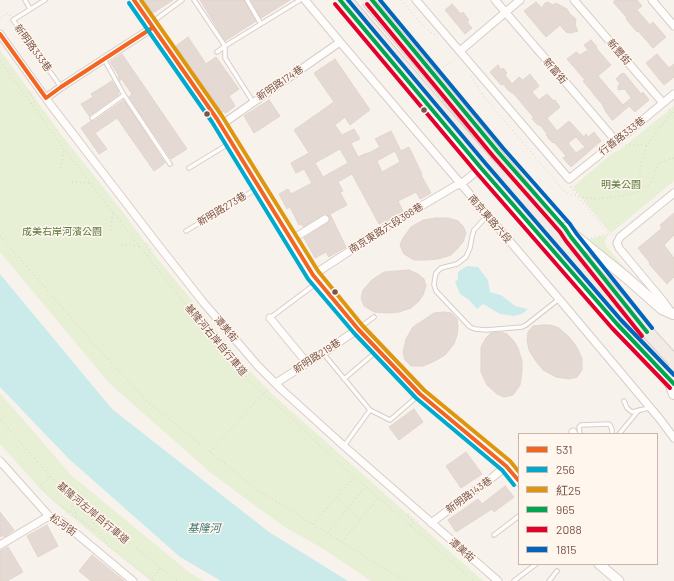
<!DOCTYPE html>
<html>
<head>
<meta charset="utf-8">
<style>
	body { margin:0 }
	#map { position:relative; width:674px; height:581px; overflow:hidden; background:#f8f2ec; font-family:Barlow,"Noto Sans TC",sans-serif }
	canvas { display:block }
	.legend { position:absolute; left:518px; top:433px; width:140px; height:132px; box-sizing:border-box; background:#fff6ee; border:1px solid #cab5ac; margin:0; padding:5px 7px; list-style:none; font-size:12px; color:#7a5448 }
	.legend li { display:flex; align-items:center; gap:8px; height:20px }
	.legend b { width:20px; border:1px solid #cab5ac }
</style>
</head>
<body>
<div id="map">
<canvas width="674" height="581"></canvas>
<ul class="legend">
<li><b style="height:5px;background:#f26522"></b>531</li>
<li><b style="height:5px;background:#00a9ce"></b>256</li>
<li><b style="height:5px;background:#de960e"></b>紅25</li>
<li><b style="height:5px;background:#00a651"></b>965</li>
<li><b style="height:5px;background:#e4002b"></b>2088</li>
<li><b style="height:5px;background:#0065bd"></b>1815</li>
</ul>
</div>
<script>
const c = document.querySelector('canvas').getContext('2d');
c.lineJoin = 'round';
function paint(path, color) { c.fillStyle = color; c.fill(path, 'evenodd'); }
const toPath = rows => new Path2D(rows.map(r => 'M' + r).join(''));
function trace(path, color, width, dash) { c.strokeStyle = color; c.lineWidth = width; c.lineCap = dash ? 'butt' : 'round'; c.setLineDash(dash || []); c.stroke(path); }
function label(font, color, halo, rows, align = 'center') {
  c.font = font + ' Barlow,"Noto Sans TC",sans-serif'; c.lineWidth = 3; c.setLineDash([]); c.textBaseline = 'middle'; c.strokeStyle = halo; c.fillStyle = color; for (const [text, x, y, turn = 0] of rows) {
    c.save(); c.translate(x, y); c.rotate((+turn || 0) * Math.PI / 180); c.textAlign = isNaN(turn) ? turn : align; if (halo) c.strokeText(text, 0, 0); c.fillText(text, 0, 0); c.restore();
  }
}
const green = toPath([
	[0,50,63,137,119,207,153,253,207,319,247,368,272,394,483,581,371,581,325,550,283,526,211,473,109,383,0,252],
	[674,106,674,181,611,233,573,187,613,153,620,150],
	[608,235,605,240,605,243,606,246,629,273,614,262,589,239],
	[0,393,71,475,190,573,204,581,151,581,67,513,42,491,0,444]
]);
const water = toPath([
	[467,266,478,267,488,280,490,292,501,295,515,306,528,309,522,314,514,316,500,314,483,304,477,309,469,300,460,294,455,282,458,279,458,272],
	[0,274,112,409,269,532,348,581,221,581,180,557,69,459,0,387]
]);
const building = toPath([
	[144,0,173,0,153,13,144,0],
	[200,0,244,0,256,21,225,41,200,0],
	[251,0,290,0,261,18,251,0],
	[616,0,637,0,642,6,637,10,650,25,653,22,666,37,653,48,638,31,637,32,626,19,627,18,613,2,616,0],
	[536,2,542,8,545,3,548,2,553,5,556,3,567,9,570,14,576,19,575,25,578,31,571,33,569,33,566,32,560,25,546,37,524,11,536,2],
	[452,4,461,14,463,12,469,20,467,22,472,28,465,34,445,10,452,4],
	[188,37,206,64,216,57,239,89,229,96,235,106,226,113,221,111,176,46,188,37],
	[591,40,597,47,596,48,611,65,598,76,623,105,631,98,625,89,618,90,618,86,620,84,616,79,622,73,622,74,624,73,641,94,643,92,649,100,635,112,629,106,613,120,612,120,606,112,602,104,594,95,593,93,583,81,585,80,567,59,576,52,580,55,588,50,584,45,591,40],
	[122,54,187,149,171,159,129,97,132,94,120,77,120,81,118,77,119,76,110,62,122,54],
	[657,54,669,68,674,64,674,77,664,85,646,63,657,54],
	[335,59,370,110,350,125,345,117,335,125,342,135,354,129,360,139,351,143,358,157,367,153,367,154,380,147,375,139,391,131,401,151,409,147,422,174,421,175,431,193,420,199,416,192,398,201,403,211,379,224,352,174,338,182,343,191,340,192,347,205,330,214,346,247,329,257,326,252,315,258,304,238,328,223,330,219,328,215,324,214,303,227,302,224,299,225,290,207,287,209,279,194,288,189,291,194,312,183,304,169,296,173,291,163,309,153,294,130,334,102,314,73,335,59],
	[340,149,348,163,323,177,315,163,340,149],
	[395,151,400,162,382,172,377,161,395,151],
	[498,65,501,70,503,68,507,73,505,75,512,84,519,77,523,80,530,74,539,86,532,92,539,100,547,94,554,101,555,100,560,107,547,118,557,131,569,121,570,122,584,137,586,134,588,137,594,132,601,141,571,167,563,158,566,156,554,142,553,143,547,137,548,136,546,135,547,134,541,126,539,125,538,125,532,119,534,118,514,94,509,91,503,84,501,85,490,72,498,65],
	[576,137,585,147,576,153,568,143,576,137],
	[112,81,119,92,118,95,89,116,81,104,93,97,91,94,112,81],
	[124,100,165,163,154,171,117,118,95,133,107,149,99,154,81,128,91,121,94,121,124,100],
	[269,100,280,116,254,133,244,116,269,100],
	[674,213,674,235,664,245,674,258,674,277,667,284,649,264,650,263,638,248,662,228,660,225,674,213],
	[436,218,448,218,458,221,463,226,466,233,463,242,458,248,451,255,438,259,427,260,414,260,404,254,400,245,403,238,411,227,423,220,436,218],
	[409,270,418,274,424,279,426,286,423,295,419,301,411,308,399,312,387,313,374,312,364,306,361,298,363,290,372,280,384,272,409,270],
	[444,312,451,313,457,319,458,327,457,335,454,344,445,355,435,361,423,366,411,366,405,360,403,352,406,339,413,327,434,313,444,312],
	[542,325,550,325,559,328,569,337,576,346,582,358,582,370,577,377,569,379,556,377,543,370,535,360,529,350,527,340,528,332,533,326,542,325],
	[501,332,507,334,513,340,518,348,522,361,522,372,520,385,513,395,504,397,497,394,487,385,481,372,481,347,486,338,491,333,501,332],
	[414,409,423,422,399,440,389,427,414,409],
	[466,452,482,474,461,488,446,466,466,452],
	[505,486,514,497,494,512,492,509,456,532,448,520,478,499,482,504,505,486],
	[0,512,14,530,4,537,3,535,0,537,0,512],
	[47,525,58,546,38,557,27,536,47,525],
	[8,547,23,572,7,581,0,581,0,551,8,547],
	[92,555,124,581,91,581,79,571,92,555]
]);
const path = toPath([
	[401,0,423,26,440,39],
	[0,18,8,13,10,16],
	[0,61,64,149,147,256,201,324,244,374,263,394,282,409,332,457,474,581],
	[440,70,456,58],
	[471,76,484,97,565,192,577,196,594,199,624,196,640,191,650,184,659,163,674,158],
	[31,104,35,101,29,92,31,91,37,99],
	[669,109,671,113],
	[625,145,647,145],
	[61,168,64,149],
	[72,182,90,183],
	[571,186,613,235],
	[570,187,576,195],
	[640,190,640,167,647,145,663,123,674,112],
	[578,197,610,235],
	[110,230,113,213],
	[0,236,95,345,147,401,210,452,259,491,405,581],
	[591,238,609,234],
	[122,245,139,246],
	[147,256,151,252,145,244,147,243,153,251,154,250],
	[0,419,57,484,177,581],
	[210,452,263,394,271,388],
	[50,477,40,486,58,503,94,531,95,530,75,514,76,512,72,507,72,497],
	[337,498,360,519],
	[90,512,89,515,108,546,154,581],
	[65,515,69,511,71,510,75,514],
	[313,524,354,477],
	[411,526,414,522,407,516,408,514,415,520,419,522],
	[328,533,365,487],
	[342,542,378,498],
	[152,579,160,569]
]);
const service = toPath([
	[25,0,30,9],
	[45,0,13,20,61,87],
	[194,0,225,46],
	[247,0,261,24],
	[151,23,182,0],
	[225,46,225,58,253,102],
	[217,52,225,46,300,0],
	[104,59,124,95,170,164],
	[92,118,124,95],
	[189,168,230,143],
	[487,216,474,230,472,237,470,248,466,257,457,264,441,268,436,273,435,277,434,285,436,291,470,327,475,329,486,330,522,327,526,325,559,299],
	[186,231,258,188],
	[270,318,318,282],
	[359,328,374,317],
	[323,353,370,410,390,420,419,395],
	[344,379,377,351],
	[624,401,627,408,632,412,649,408],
	[580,434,579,427,581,425,609,424,610,425,612,430,612,434],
	[619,434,639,410],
	[344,446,370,410],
	[494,535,519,516],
	[514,581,536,564],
	[549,581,557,571]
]);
const minor = toPath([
	[305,0,340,42,559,299,659,418,674,438],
	[416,0,569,179,622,137,674,94],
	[495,0,616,141],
	[574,0,663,103],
	[652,0,674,26],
	[0,34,50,104,159,246,203,302,258,366,281,389,344,446,498,581],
	[460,51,520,0],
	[46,98,61,87,104,59,152,28],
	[221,125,340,42],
	[291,240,325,219],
	[313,275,391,224,455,186,461,184,481,168,498,152],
	[671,312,663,301,619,248,617,243,620,237,674,193],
	[270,318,307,363],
	[276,383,323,353,358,329],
	[573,432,574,434],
	[0,461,49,516,60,520,133,581],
	[431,523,493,477,506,466],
	[0,545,49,516]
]);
const tertiary = toPath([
	[134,0,217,119,313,275,358,329,420,394,492,454,506,466,519,481],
	[599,564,619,581]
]);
const secondary = toPath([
	[431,108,481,168,617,324,674,384],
	[565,228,575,236,627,278,662,309,673,314],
	[668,378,674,394]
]);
const trunk = toPath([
	[446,106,456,124],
	[609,305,674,371]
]);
const trunkBridge = toPath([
	[346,0,436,105,537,220,609,305],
	[367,0,454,103,595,274,674,361]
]);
const bus1 = toPath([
	[134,0,217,119,313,275,358,329,420,394,506,466,519,481],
	[0,34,46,98,61,87,152,28]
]);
const bus2 = toPath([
	[129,3,212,122,308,279,354,333,416,398,502,470,514,485]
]);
const bus3 = toPath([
	[141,0,222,116,318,271,362,325,424,390,510,461,519,472]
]);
const bus4 = toPath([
	[340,0,481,168,617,324,674,384],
	[372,0,498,152,565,228,571,237,647,332]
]);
const bus5 = toPath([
	[335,4,476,172,612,328,670,388],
	[367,4,493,156,560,232,566,241,642,336]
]);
const bus6 = toPath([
	[348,0,486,164,621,320,674,375],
	[380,0,503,148,570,224,576,233,652,328]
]);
const markers = [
	[424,110,3.5,"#7a5448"],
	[207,114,3.5,"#7a5448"],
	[335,292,3.5,"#7a5448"]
];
const streetNames = [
	["新明路333巷",33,48,54],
	["新豐街",619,52,49],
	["新富街",555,71,50],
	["新明路174巷",280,83,-34],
	["行善路333巷",622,136,-38],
	["新明路273巷",222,209,-31],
	["南京東路六段",490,219,49],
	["南京東路六段368巷",386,228,-32],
	["潭美街",226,329,50],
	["基隆河右岸自行車道",216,340,50],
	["新明路219巷",317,356,-33],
	["新明路143巷",469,495,-36],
	["基隆河左岸自行車道",93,513,40],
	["松河街",63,525,35],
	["潭美街",462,550,41]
];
const parkNames = [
	["明美公園",621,185],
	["成美右岸河濱公園",62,232]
];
const waterNames = [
	["基隆河",204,528]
];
paint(green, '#e7efd5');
paint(water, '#cbebeb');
paint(building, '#e5d9d3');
trace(building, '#e2d4cd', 1);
trace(service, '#d7cdc8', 5.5);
trace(minor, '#d7cdc8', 9);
trace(tertiary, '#d7cdc8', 11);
trace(secondary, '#d8cdc8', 12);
trace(trunk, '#dacec9', 14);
trace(path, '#dcd1cd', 1, [1, 3]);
trace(service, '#fefdfc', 3.5);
trace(minor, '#fefdfc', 7);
trace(tertiary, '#fefdfc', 9);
trace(secondary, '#fefdfc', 10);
trace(trunk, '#f2eae4', 12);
trace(trunkBridge, '#dacec9', 14, []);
trace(trunkBridge, '#f2eae4', 12);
trace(bus1, '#f26522', 4);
trace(bus2, '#00a9ce', 4);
trace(bus3, '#de960e', 4);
trace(bus4, '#00a651', 4);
trace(bus5, '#e4002b', 4);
trace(bus6, '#0065bd', 4);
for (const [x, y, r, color] of markers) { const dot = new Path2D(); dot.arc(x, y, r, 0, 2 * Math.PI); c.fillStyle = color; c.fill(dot); trace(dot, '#fff6ee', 1.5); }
label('10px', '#7a5448', '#fff6ee', streetNames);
label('10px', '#567a3c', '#fff6ee', parkNames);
label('italic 11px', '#387679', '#fff6ee', waterNames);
</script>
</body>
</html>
